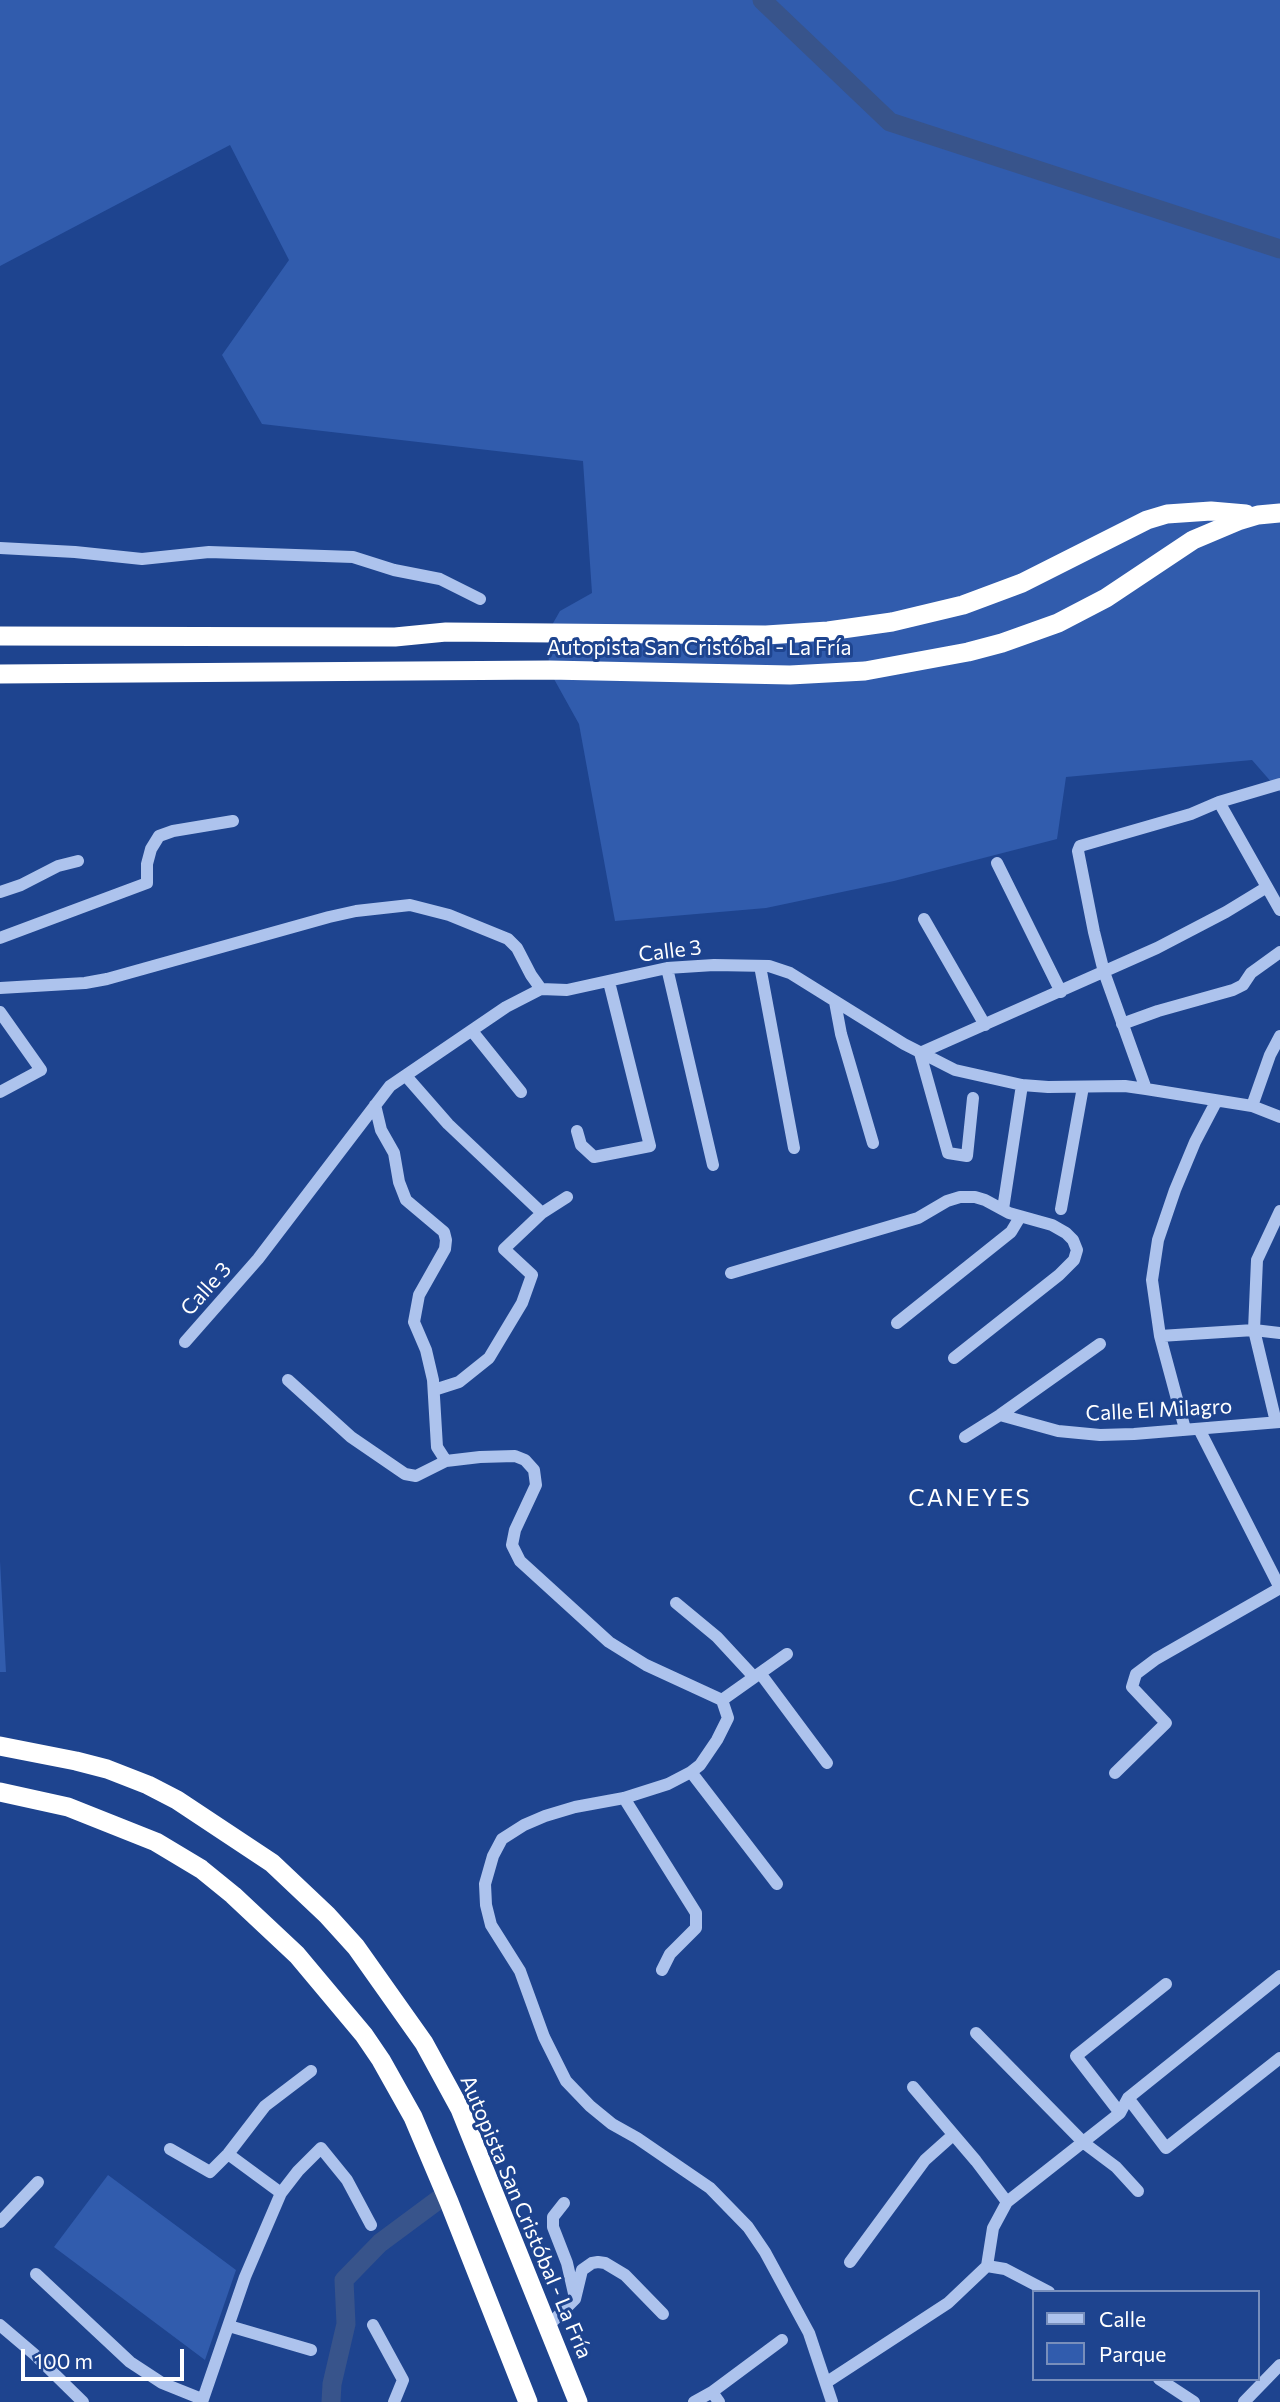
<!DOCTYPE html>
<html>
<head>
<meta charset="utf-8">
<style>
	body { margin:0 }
	#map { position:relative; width:1280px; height:2402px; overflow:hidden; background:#1e448f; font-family:Commissioner,sans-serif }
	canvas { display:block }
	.legend { position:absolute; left:1032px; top:2290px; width:228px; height:91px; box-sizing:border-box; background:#1e448f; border:2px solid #788fbc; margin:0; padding:9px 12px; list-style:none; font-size:21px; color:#fff }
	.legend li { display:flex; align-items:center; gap:14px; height:35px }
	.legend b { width:35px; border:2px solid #788fbc }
	.scale { position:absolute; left:21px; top:2349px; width:163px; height:32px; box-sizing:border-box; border:4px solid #fff; border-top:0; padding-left:9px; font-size:21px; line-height:24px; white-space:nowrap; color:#fff; -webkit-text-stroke:5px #1e448f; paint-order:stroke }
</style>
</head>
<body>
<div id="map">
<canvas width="1280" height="2402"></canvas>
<ul class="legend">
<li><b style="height:9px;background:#adc3ed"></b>Calle</li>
<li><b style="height:19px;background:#315cad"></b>Parque</li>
</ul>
<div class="scale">100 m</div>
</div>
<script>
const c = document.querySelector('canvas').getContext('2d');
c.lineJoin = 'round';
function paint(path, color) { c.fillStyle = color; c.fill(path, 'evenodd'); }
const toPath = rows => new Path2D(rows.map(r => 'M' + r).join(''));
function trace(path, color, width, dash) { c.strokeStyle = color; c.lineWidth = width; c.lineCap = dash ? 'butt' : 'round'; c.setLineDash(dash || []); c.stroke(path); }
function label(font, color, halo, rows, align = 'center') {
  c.font = font + ' Commissioner,sans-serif'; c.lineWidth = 6; c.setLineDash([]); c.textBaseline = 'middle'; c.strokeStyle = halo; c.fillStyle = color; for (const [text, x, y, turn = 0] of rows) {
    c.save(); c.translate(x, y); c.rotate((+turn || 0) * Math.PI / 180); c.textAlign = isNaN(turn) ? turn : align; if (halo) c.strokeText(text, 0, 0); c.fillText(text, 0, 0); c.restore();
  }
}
const green = toPath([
	[0,0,1280,0,1280,792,1252,760,1066,777,1057,839,894,881,766,908,615,921,579,724,549,670,548,632,560,611,592,593,583,461,262,424,222,355,289,260,230,145,0,266],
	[0,1561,6,1672,0,1672],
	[108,2175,236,2270,205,2360,54,2247]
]);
const river = toPath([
	[762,0,890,122,1280,249],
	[331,2402,332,2384,346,2324,344,2280,380,2243,438,2200]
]);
const minor = toPath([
	[0,548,75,552,142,559,209,552,353,557,394,570,440,579,480,599],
	[1219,802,1280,910],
	[997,863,1061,992],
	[0,892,21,885,58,866,78,861],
	[924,919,985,1025],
	[0,938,147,883,147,864,151,849,159,836,173,831,233,821],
	[760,966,794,1148],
	[667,968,713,1165],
	[0,988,85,983,107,979,329,917,356,911,410,905,449,915,508,939,517,948,531,975,541,989],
	[835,1002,841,1034,873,1143],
	[0,1012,41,1070,0,1092],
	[1122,1024,1158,1011,1233,990,1243,985,1251,973,1280,952],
	[472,1031,521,1092],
	[406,1076,448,1124,542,1213],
	[1146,1089,1104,972,1094,932,1078,851,1080,846,1191,814,1219,802,1280,784],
	[973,1098,967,1156,948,1153,920,1053,1157,948,1226,912,1267,887],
	[375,1105,381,1130,394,1153,399,1182,406,1200,444,1232,446,1240,445,1249,419,1295,414,1322,426,1350,433,1380,437,1447,446,1461],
	[1252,1106,1270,1055,1280,1036],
	[577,1131,581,1145,594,1157,650,1146,609,982],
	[1003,1209,1022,1085],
	[1061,1209,1083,1087],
	[731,1273,918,1218,947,1201,960,1197,975,1197,985,1200,1009,1213,1052,1225,1066,1233,1073,1240,1077,1250,1074,1260,1059,1275,954,1358],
	[897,1323,1011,1232,1020,1217],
	[1160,1336,1254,1330,1280,1333],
	[185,1342,258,1259,390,1086,506,1007,541,989,567,990,667,968,714,965,769,966,790,973,904,1044,955,1070,1022,1085,1048,1087,1125,1086,1146,1089,1252,1106,1280,1117],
	[288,1380,351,1437,405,1474,416,1476,446,1461,480,1457,515,1456,525,1460,534,1470,536,1485,515,1530,512,1545,520,1561,609,1642,646,1665,722,1700,728,1718,717,1740,700,1765,691,1772,668,1784,624,1798,575,1807,545,1816,524,1825,502,1839,493,1856,485,1884,486,1905,491,1925,520,1971,544,2037,566,2081,590,2106,612,2124,637,2138,710,2188,748,2227,765,2252,809,2333,832,2402],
	[434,1390,459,1382,489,1358,522,1303,532,1275,504,1249,542,1213,567,1197],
	[1000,1415,1058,1431,1100,1435,1134,1434,1280,1422],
	[1276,1422,1254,1330,1257,1260,1280,1211],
	[1185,1429,1160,1336,1152,1280,1158,1240,1175,1190,1195,1142,1216,1102],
	[1199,1429,1280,1588],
	[965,1437,1000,1415,1100,1344],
	[676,1603,717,1637,754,1677],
	[760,1673,827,1763],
	[722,1700,787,1654],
	[691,1772,777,1884],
	[1115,1773,1166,1723,1132,1687,1136,1674,1156,1659,1280,1588],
	[624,1798,696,1913,696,1928,670,1954,662,1970],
	[976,2033,1084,2143,1116,2167,1138,2191],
	[1128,2098,1166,2148,1280,2058],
	[1120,2113,1076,2056,1166,1984],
	[170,2149,210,2172,228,2154,265,2106,311,2071],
	[228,2154,281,2193],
	[1007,2202,1120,2113,1128,2098,1280,1976],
	[564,2203,553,2217,553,2227,567,2263,575,2298],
	[0,2222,38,2182],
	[850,2262,925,2160,953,2135],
	[987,2266,1005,2269,1049,2292],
	[36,2274,130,2362,162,2383,202,2399],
	[0,2325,34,2354,83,2402],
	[373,2325,403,2380,394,2402],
	[229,2326,311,2350],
	[548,2326,575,2299,582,2270,592,2263,598,2262,605,2263,625,2275,663,2314],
	[1159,2379,1194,2402],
	[827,2382,948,2303,987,2266,993,2228,1007,2202,976,2161,913,2087],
	[202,2402,245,2277,281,2193,298,2171,321,2148,347,2180,371,2225],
	[694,2402,712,2392],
	[719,2402,712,2392,782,2340],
	[1244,2402,1280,2365]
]);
const highway = toPath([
	[0,636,395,637,446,632,766,635,828,631,892,622,963,605,1022,583,1147,520,1167,514,1211,511,1246,514],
	[0,674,549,670,790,675,865,671,968,652,1002,643,1058,623,1106,598,1193,540,1238,521,1258,515,1280,513],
	[0,1746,76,1761,107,1769,148,1785,177,1800,272,1863,327,1915,356,1947,424,2043,460,2109,578,2402],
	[0,1792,68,1807,156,1842,201,1869,233,1895,297,1955,364,2035,381,2060,413,2117,449,2202,528,2402]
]);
const streetNames = [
	["Autopista San Cristóbal - La Fría",699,648],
	["Calle 3",670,951,-7],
	["Calle 3",206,1289,-48],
	["Calle El Milagro",1159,1410,-3],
	["Autopista San Cristóbal - La Fría",526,2217,67]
];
const quarterNames = [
	["CANEYES",970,1498]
];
paint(green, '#315cad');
trace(river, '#38548b', 19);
trace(minor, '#adc3ed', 12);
trace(highway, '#fff', 19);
label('21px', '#fff', '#1e448f', streetNames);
c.letterSpacing = '2px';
label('24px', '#fff', '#1e448f', quarterNames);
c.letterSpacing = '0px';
</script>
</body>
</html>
